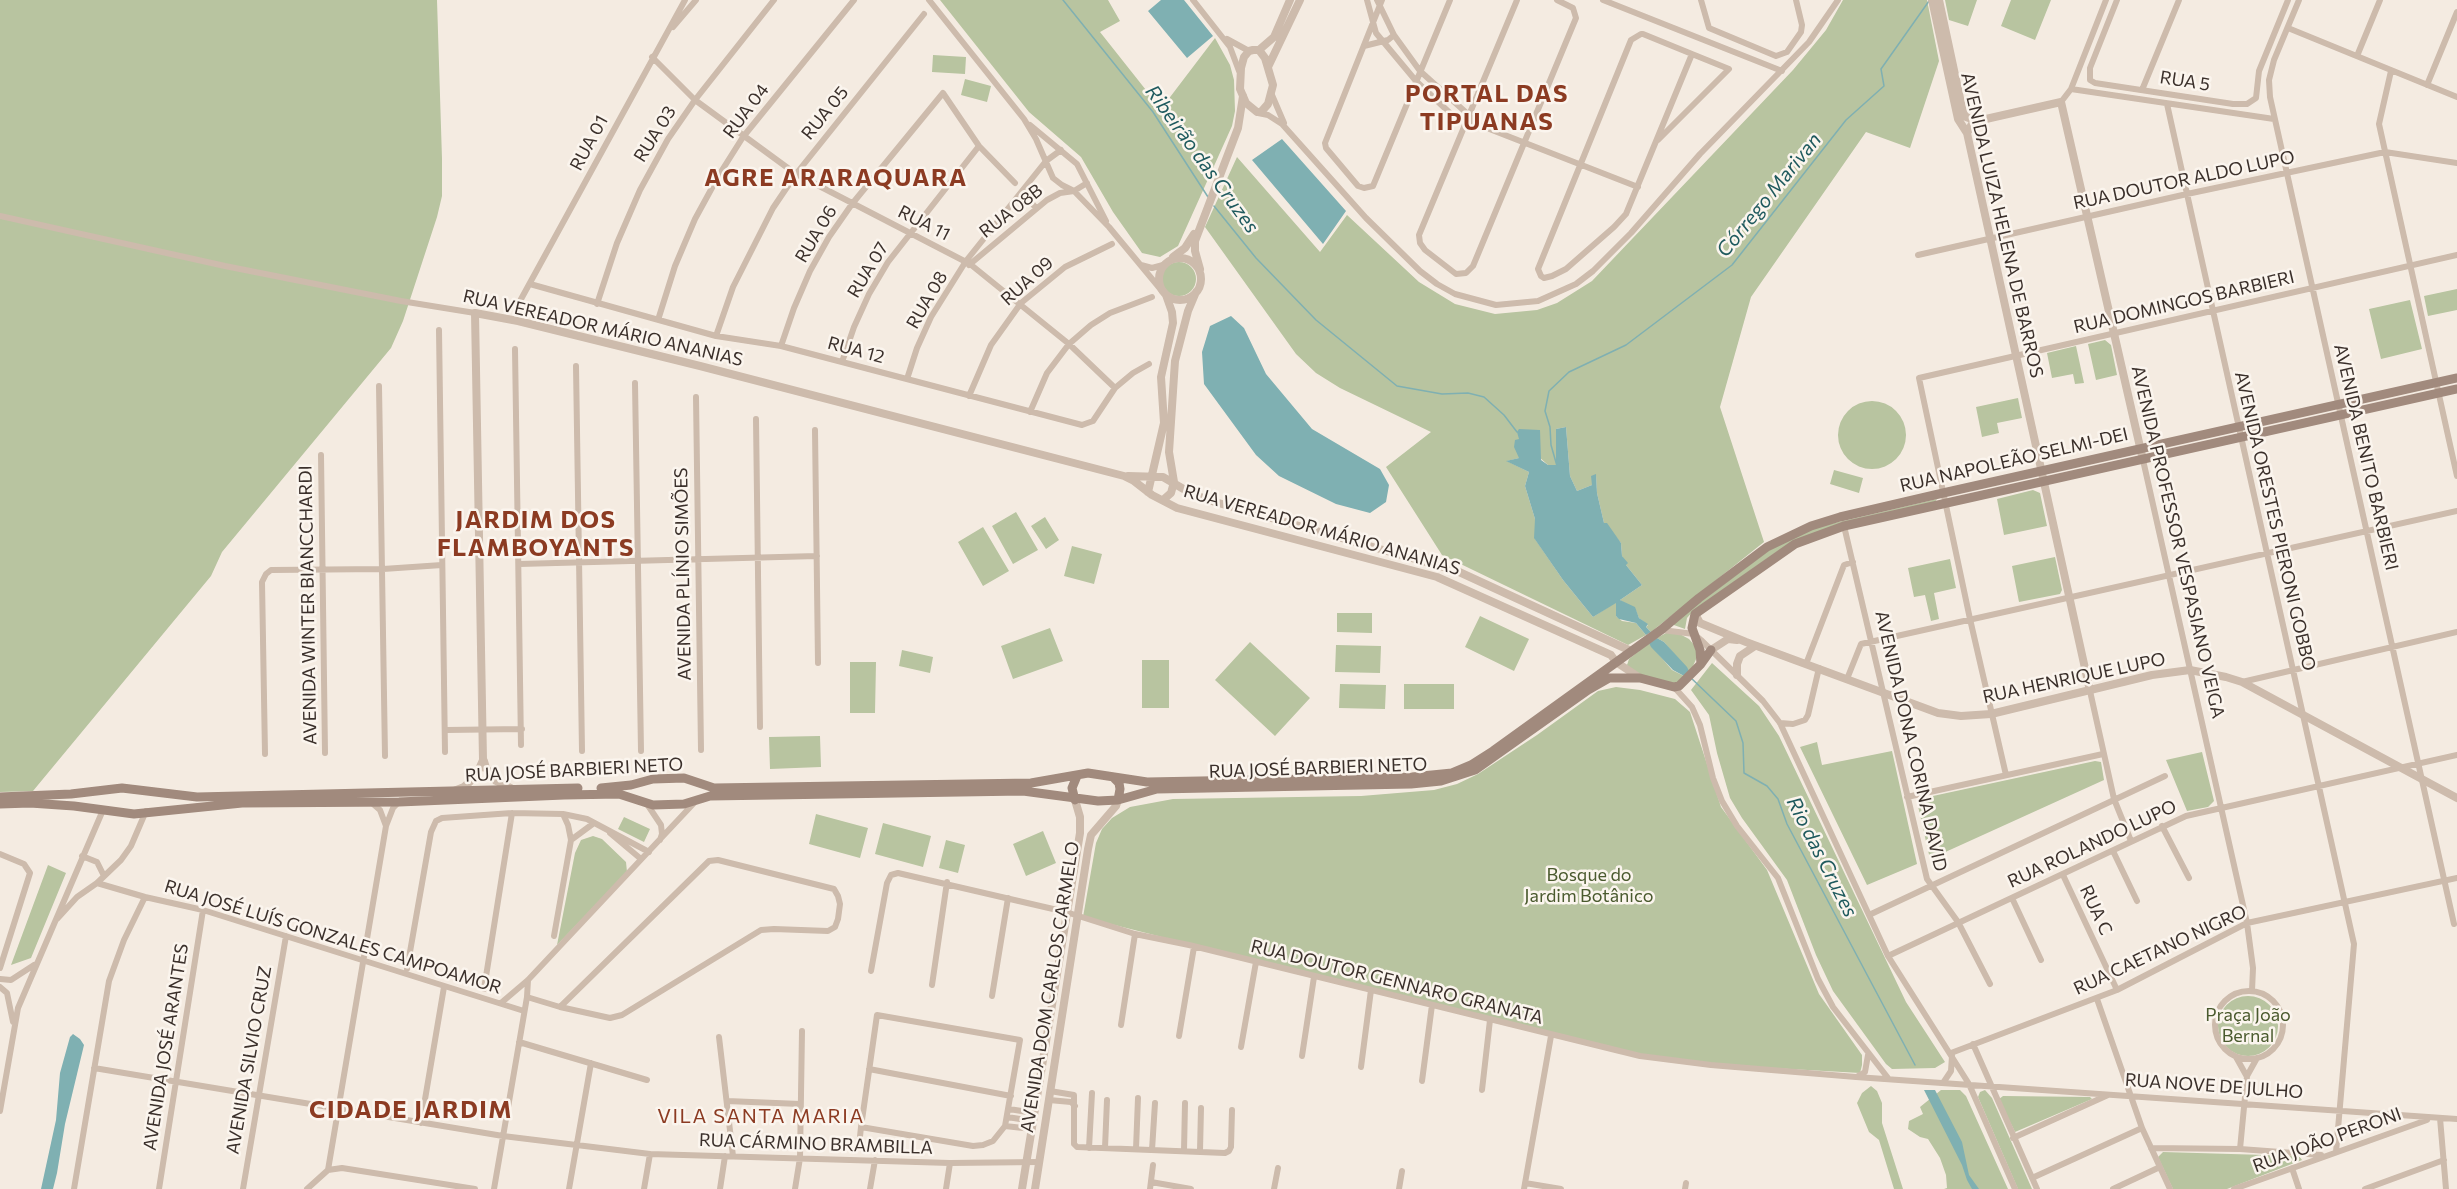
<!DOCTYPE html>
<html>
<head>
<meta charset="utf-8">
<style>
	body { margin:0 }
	canvas { display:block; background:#f4ebe1 }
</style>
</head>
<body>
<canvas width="2457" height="1189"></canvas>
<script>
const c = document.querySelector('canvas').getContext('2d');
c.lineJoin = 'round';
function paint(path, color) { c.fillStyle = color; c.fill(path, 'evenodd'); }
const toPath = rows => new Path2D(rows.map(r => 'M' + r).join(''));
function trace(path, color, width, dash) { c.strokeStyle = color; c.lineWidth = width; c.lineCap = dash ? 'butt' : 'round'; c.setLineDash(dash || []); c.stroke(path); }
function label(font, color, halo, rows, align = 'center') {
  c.font = font + ' Commissioner,sans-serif'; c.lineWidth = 5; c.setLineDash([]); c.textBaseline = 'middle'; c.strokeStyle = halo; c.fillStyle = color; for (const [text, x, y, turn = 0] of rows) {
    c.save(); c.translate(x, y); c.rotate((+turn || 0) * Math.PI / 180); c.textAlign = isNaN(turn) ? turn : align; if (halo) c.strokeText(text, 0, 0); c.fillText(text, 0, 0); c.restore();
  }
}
const green = toPath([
	[0,0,437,0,442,159,442,196,437,217,403,321,391,348,222,552,211,576,33,791,0,792],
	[940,0,1108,0,1120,21,1100,32,1161,109,1215,38,1230,65,1234,80,1235,111,1232,126,1178,246,1160,257,1142,253,1113,212,1081,157,1029,112],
	[1843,0,1927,0,1939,61,1910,148,1866,132,1751,297,1720,407,1764,542,1651,632,1646,627,1648,625,1639,618,1636,611,1620,600,1642,585,1626,565,1622,556,1621,543,1604,523,1597,493,1596,475,1592,485,1577,491,1570,476,1566,427,1556,429,1556,465,1548,465,1519,439,1519,458,1507,461,1529,472,1525,486,1535,519,1535,539,1563,580,1593,617,1616,602,1616,616,1622,621,1636,623,1646,635,1628,645,1442,555,1386,467,1431,432,1340,388,1316,373,1296,354,1205,227,1237,157,1320,252,1347,215,1419,282,1455,304,1495,314,1537,310,1557,303,1592,281,1793,70,1826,30],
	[1945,0,1977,0,1968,26,1949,20],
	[2011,0,2051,0,2035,40,2001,26],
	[933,55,966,57,965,74,932,72],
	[965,79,991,86,987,102,961,95],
	'1162 279a17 17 0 1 1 34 0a17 17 0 1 1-34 0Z',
	[2457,289,2457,310,2428,316,2424,296],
	[2410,300,2422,349,2381,359,2369,309],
	[2105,340,2111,345,2117,375,2096,380,2088,344],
	[2076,346,2084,383,2075,384,2073,374,2052,378,2047,353],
	[2018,398,2022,418,1997,423,1999,433,1982,437,1976,407],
	'1838 435a34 34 0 1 1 68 0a34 34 0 1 1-68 0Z',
	[1834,470,1863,478,1859,493,1830,484],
	[2033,490,2040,493,2047,526,2004,535,1997,499],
	[1937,499,1935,502,1797,540,1775,553,1694,610,1687,618,1685,629,1671,624,1772,548,1817,527],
	[1016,512,1038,550,1013,564,992,526],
	[1045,517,1059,540,1046,549,1031,526],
	[983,527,1009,571,983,586,958,542],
	[1072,546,1102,554,1094,584,1064,576],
	[2055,557,2062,590,2060,594,2019,602,2012,566],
	[1950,559,1956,588,1934,593,1939,619,1931,621,1925,595,1914,597,1908,568],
	[1337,613,1372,613,1372,633,1337,632],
	[1480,616,1529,639,1514,671,1465,647],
	[1050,628,1063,661,1013,679,1001,646],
	[1676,632,1689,639,1696,647,1697,657,1690,673,1664,642,1657,638,1666,633],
	[1250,642,1310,698,1275,736,1215,680],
	[1649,643,1672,670,1686,677,1679,685,1663,684,1630,670,1627,665,1629,659],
	[1336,645,1381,646,1380,673,1335,672],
	[902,650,933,657,930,673,899,666],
	[1142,660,1169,660,1169,708,1142,708],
	[850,662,876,662,875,713,850,713],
	[1712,663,1759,706,1779,736,1906,1002,1945,1062,1935,1068,1892,1069,1886,1064,1833,991,1816,955,1787,880,1742,818,1730,798,1717,753,1709,715,1691,690],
	[1340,684,1386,685,1385,709,1339,708],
	[1404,684,1454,684,1454,709,1404,709],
	[1616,687,1640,690,1675,699,1690,712,1721,807,1767,870,1819,994,1862,1055,1862,1065,1860,1073,1702,1064,1649,1057,1470,1015,1083,917,1096,843,1102,829,1112,818,1130,807,1173,799,1361,796,1434,790,1457,784,1478,774,1537,735,1598,691],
	[820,736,821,767,770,769,769,737],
	[1817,742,1822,765,1892,751,1917,864,1867,885,1800,747],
	[2202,752,2214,801,2208,807,2187,811,2166,760],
	[2095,761,2101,762,2104,780,1930,859,1918,806,1919,799],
	[816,814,868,828,860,858,809,844],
	[624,817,650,829,644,842,618,829],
	[883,823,931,836,923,867,875,854],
	[1043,831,1056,863,1026,876,1013,844],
	[593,836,602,839,626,862,627,872,557,945,575,853,581,840],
	[946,840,965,845,958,873,939,868],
	[48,865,66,873,31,958,11,965],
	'2218 1026a30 30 0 1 1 60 0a30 30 0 1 1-60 0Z',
	[1871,1086,1877,1091,1882,1103,1882,1123,1903,1189,1894,1189,1879,1140,1869,1132,1857,1103,1862,1093],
	[1941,1090,1960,1090,1966,1096,2008,1189,1944,1189,1947,1188,1946,1175,1940,1158,1928,1139,1920,1137,1908,1129,1909,1121,1923,1114,1920,1107],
	[1985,1090,1992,1098,2032,1189,2018,1189,1978,1097,1980,1092],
	[2003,1096,2090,1097,2092,1099,2015,1132,1999,1099],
	[2163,1152,2299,1156,2302,1160,2227,1189,2173,1189,2158,1157]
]);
const water = toPath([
	[1161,0,1184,0,1213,36,1187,58,1148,11],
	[1282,139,1346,211,1323,244,1252,160],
	[1231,316,1244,328,1266,374,1312,429,1380,469,1389,485,1386,502,1370,513,1336,504,1279,476,1256,455,1204,384,1202,352,1210,326],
	[1566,427,1570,476,1577,491,1592,485,1591,476,1596,474,1597,493,1604,523,1607,523,1621,543,1622,556,1628,563,1626,565,1642,585,1620,600,1635,607,1639,618,1648,624,1646,627,1651,632,1646,635,1636,623,1619,619,1616,616,1616,603,1593,617,1563,580,1534,538,1535,519,1525,486,1529,472,1506,461,1519,458,1514,447,1515,440,1519,439,1517,432,1519,429,1540,430,1541,460,1548,465,1556,465,1556,429],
	[1657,638,1664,642,1687,667,1690,673,1686,677,1673,670,1651,647,1649,643],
	[73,1034,80,1039,84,1045,65,1124,57,1173,53,1189,41,1189,56,1120,60,1073,70,1037],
	[1924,1090,1935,1090,1962,1142,1969,1175,1979,1189,1972,1189,1967,1180,1962,1165]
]);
const stream = toPath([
	[1063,0,1153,112,1208,197],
	[1214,206,1256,258,1316,320,1397,386,1442,394,1468,393,1484,397,1504,415,1517,432],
	[1557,466,1551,445,1550,427,1545,411,1549,391,1569,372,1626,345,1732,265,1846,120,1884,86,1881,69,1929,1],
	[1691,678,1736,721,1743,743,1744,773,1767,786,1778,799,1787,824,1915,1065]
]);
const minor = toPath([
	[929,0,1024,119,1036,139,1053,178,1062,185,1074,191,1109,227,1162,291],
	[1193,0,1230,47,1239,71],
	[1367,0,1376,33,1416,81,1451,114,1638,187],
	[1377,0,1394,35,1420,71,1471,117],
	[1382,0,1325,143,1326,148,1358,186,1364,188,1373,186,1450,0],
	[1517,0,1419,235,1420,243,1425,250,1456,274,1466,273,1473,266,1576,18,1573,8,1557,0],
	[1603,0,1782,71],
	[1701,0,1709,28,1776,56,1787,52,1801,32,1802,25,1796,0],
	[2117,0,2090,68,2090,80,2095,83,2233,104,2247,104,2256,98,2259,71,2288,0],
	[2299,0,2274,60,2269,80,2270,97,2454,924],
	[673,27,696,0],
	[2288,28,2457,97],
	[1227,39,1249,51],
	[1364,46,1388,40,1394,35],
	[2357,56,2380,0],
	[652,57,695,100,796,174,970,264,1069,344,1115,388],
	[2391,71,2379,124,2457,476],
	[2427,85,2457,12],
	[2071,89,2106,0],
	[2142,90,2179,0],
	[1272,95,1284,123],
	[2061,102,2071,89,2274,119],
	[2167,104,2354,944,2336,1152],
	[1258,113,1268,115,1282,124,1366,218,1420,271,1437,284,1455,294,1496,305,1538,301,1576,284,1593,271,1631,233,1700,154,1809,42,1838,0],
	[1030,125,1077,164,1106,221],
	[1658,140,1729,69,1692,54,1643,34,1641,34,1631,40,1538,269,1541,276,1544,278,1552,276,1566,269,1614,227,1626,214,1692,54],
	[1022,192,1036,208],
	[0,216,225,266,401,301,475,313],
	[1918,255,2187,194,2385,152,2457,163],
	[969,265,1047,200,1060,193,1074,191,1087,183],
	[1141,265,1152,268,1163,265],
	[530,284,716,336,781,346,1082,425,1093,421,1115,388,1133,373,1149,364],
	[520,301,685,0],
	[597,304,617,243,640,190,668,139,695,100,774,0],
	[658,320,675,266,695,219,719,175,743,137,854,0],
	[439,330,445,752],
	[716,336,733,287,773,208,796,174,924,14],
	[781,346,794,308,810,271,829,237,852,204,943,93,979,146,1015,183],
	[515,349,521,745],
	[842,362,854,327,869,294,888,262,979,146],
	[576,366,582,751],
	[907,379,917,348,931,317,966,261,1046,161,1061,150],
	[635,383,641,751],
	[379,386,385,756],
	[969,396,991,345,1021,303,1065,267,1112,244],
	[696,397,701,750],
	[1030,412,1047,373,1069,344,1091,325,1110,313,1152,297],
	[756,419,760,727],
	[815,430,818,663],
	[321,455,325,753],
	[2143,460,2247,923,2253,968,2252,991],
	[1844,526,1927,879,1958,922,1990,984],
	[519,564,817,556],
	[1662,630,1694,634,1701,640,1763,701,1780,723,1888,956,1969,1084,2015,1189],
	[1806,664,1844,565,1853,562],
	[1847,679,1861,644,2457,511],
	[2242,682,2457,632],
	[1674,687,1692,707,1700,725,1713,778,1722,801,1737,826,1778,878,1818,979,1833,1007,1888,1078],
	[2090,691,2114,799,2131,841],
	[1780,723,1793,724,1805,720,1808,715,1819,668],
	[446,730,522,729],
	[265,754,262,582,266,574,271,570,383,569,442,565],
	[2006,775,1970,619,1919,378,2457,255],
	[1907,797,2103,754],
	[372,803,380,810,386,826],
	[647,804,661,825,662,834,660,840],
	[2162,826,2189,878],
	[610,833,641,859],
	[571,840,594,823],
	[2113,851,2137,901],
	[0,854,24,864,30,873,0,968],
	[82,856,97,862,104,876],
	[2063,875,2117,990],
	[97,883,145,897,203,910,524,1011],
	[2012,898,2041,960],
	[1869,915,2165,776],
	[57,919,77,897,97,883,121,860,131,846,146,811],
	[554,936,571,840,568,825,563,814],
	[1888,956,2186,816,2457,755],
	[407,969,431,832,436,821,442,818,512,813,563,814,587,819,649,852],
	[871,971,887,883,891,875,898,873,1066,912,1135,934,1189,945,1640,1056,1711,1065,1856,1077,2457,1119],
	[0,979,11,980,34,965],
	[932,985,947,882],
	[0,987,7,993,13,1022],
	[484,989,512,813],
	'2215 1025a34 34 0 1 1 68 0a34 34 0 1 1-68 0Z',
	[992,996,1008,898],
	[527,997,560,1007,610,1018,622,1015,761,930,774,929,828,931,835,927,838,919,840,904,838,896,834,889,718,860,709,861,560,1007],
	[2097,999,2142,1128,2170,1189],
	[501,1003,528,980,694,803],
	[1121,1025,1135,934],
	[1179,1036,1194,947],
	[719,1037,733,1156],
	[519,1042,647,1080],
	[1973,1044,2037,1189],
	[1241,1047,1256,962],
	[1951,1053,2117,990,2247,923,2457,878],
	[1302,1056,1314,977],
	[2236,1057,2246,1075],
	[1361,1067,1371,990],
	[94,1068,503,1136,650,1154,950,1163,1039,1162],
	[869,1069,1011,1096],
	[1858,1076,1865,1072,1868,1055],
	[1422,1081,1432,1005],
	[1943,1083,1951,1071,1952,1056],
	[1482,1090,1490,1020],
	[1050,1091,1074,1095,1074,1144,1077,1147,1225,1153,1229,1151,1231,1147,1232,1110],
	[1049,1100,1071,1102,1075,1106],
	[727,1101,800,1104],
	[1009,1109,1034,1113],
	[0,1111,18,1008,103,810],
	[1007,1117,1033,1121],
	[2440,1118,2446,1189],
	[421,1123,444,987],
	[1005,1126,1032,1129],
	[2013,1138,2108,1095],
	[859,1146,861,1127,877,1015,1020,1040,1005,1126,993,1141,983,1145,973,1146,861,1127],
	[1089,1148,1092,1093],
	[1105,1148,1107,1100],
	[2151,1148,2240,1149,2321,1155],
	[1136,1149,1138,1098],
	[2240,1149,2247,1076,2257,1058],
	[1152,1150,1155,1103],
	[1184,1151,1185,1103],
	[1200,1151,1201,1108],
	[2292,1168,2299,1189],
	[328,1170,386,826,393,808,399,802],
	[2032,1178,2142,1128],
	[1151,1182,1191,1189],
	[1525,1183,1561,1189],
	[74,1189,109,981,124,940,145,897],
	[159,1189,203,910],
	[243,1189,286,936],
	[307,1189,328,1170,342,1168,475,1189],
	[494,1189,527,997,528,980],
	[569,1189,591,1063],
	[644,1189,650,1154],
	[720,1189,725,1156],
	[795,1189,800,1158,802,1031],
	[870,1189,875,1160],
	[946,1189,950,1163],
	[1150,1189,1153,1165],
	[1274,1189,1278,1168],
	[1399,1189,1402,1171],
	[1524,1189,1551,1036],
	[1685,1189,1686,1183],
	[2113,1189,2160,1167],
	[2234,1189,2427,1120],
	[2365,1189,2444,1160]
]);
const tertiary = toPath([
	[1932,0,1958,119,1967,133,2090,691],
	[1939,0,1963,112,1966,117,1977,121],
	[1253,50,1259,50,1265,58,1273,85,1268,104,1261,112,1257,112,1246,103,1240,89,1241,68,1244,57,1249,51,1253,50],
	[1259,50,1274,37,1290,0],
	[1268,67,1300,0],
	[1967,133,1972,124,1977,121,2061,102,2143,460],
	[1173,257,1185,248,1194,234],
	'1159 279a21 21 0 1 1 42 0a21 21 0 1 1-42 0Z',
	[1200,269,1195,251,1195,241,1238,128,1243,96],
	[1128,476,1163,477,1192,494,1215,502,1457,571,1631,651],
	[1148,492,1164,423,1161,377,1173,323,1172,312,1166,295],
	[1163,500,1171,493,1174,482,1169,452,1175,361,1188,311,1196,292],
	[1695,614,1700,623,1746,642,1938,713,1961,716,1991,714,2152,675,2190,670,2226,677,2242,682,2457,798],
	[1711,650,1728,639,1737,640],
	[1737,675,1737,664,1740,656,1755,646],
	[484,761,486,768,496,781,511,788],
	[454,791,464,787,476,776,483,760,475,313,518,321,700,366,1124,476,1134,481,1152,495,1177,508,1437,577,1611,655,1616,662,1640,678],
	[1022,1189,1080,833,1080,817,1075,800],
	[1035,1189,1088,849,1091,835,1116,806,1118,800]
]);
const secondary = toPath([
	[1701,664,1711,650],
	[1113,777,1119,783,1120,789,1118,800],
	[601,788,631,785,653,779,684,778,714,788,1031,783,1088,773,1147,782,1412,777,1452,773,1471,765,1493,751,1661,630,1699,598,1767,547,1811,526,1840,517,1943,493,2457,378],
	[0,797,71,794,122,788,197,797,578,788],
	[1075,800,1072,788,1077,776],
	[0,804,30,803,74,806,134,814,242,803,399,802,564,795,619,794,653,805,684,804,710,796,1023,791,1098,801,1118,800,1157,789,1411,784,1441,781,1475,770,1588,690,1609,678,1640,678,1674,687,1679,686,1701,664,1700,650,1692,628,1695,614,1795,544,1844,526,2457,389]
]);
const streetNames = [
	["RUA 5",2185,81,9],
	["RUA 04",746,111,-53],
	["RUA 05",825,113,-51],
	["RUA 03",655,134,-58],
	["RUA 01",589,143,-62],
	["RUA DOUTOR ALDO LUPO",2184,180,-12],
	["RUA 08B",1011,211,-38],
	["RUA 11",924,223,27],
	["AVENIDA LUIZA HELENA DE BARROS",2002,225,77],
	["RUA 06",816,234,-59],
	["RUA 07",868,270,-59],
	["RUA 09",1027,281,-42],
	["RUA 08",927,300,-60],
	["RUA DOMINGOS BARBIERI",2184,302,-13],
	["RUA VEREADOR MÁRIO ANANIAS",603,328,13],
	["RUA 12",856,350,15],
	["AVENIDA BENITO BARBIERI",2366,457,77],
	["RUA NAPOLEÃO SELMI-DEI",2014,460,-13],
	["AVENIDA ORESTES PIERONI GOBBO",2275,521,77],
	["RUA VEREADOR MÁRIO ANANIAS",1322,530,16],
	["AVENIDA PROFESSOR VESPASIANO VEIGA",2178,542,77],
	["AVENIDA PLÍNIO SIMÕES",683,574,-91],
	["AVENIDA WINTER BIANCCHARDI",308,605,-91],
	["RUA HENRIQUE LUPO",2074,678,-12],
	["AVENIDA DONA CORINA DAVID",1911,741,77],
	["RUA JOSÉ BARBIERI NETO",1318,768,-2],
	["RUA JOSÉ BARBIERI NETO",574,770,-3],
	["RUA ROLANDO LUPO",2092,844,-25],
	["RUA C",2096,910,65],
	["RUA JOSÉ LUÍS GONZALES CAMPOAMOR",333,937,17],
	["RUA CAETANO NIGRO",2160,950,-25],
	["RUA DOUTOR GENNARO GRANATA",1397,982,14],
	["AVENIDA DOM CARLOS CARMELO",1050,987,-81],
	["AVENIDA JOSÉ ARANTES",166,1047,-81],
	["AVENIDA SILVIO CRUZ",249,1060,-80],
	["RUA NOVE DE JULHO",2214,1086,4],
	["RUA JOÃO PERONI",2327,1140,-20],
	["RUA CÁRMINO BRAMBILLA",816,1144,2]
];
const parkNames = [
	["Bosque do",1589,875],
	["Jardim Botânico",1589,896],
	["Praça João",2248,1015],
	["Bernal",2248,1036]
];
const waterNames = [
	["Ribeirão das Cruzes",1202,159,54],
	["Córrego Marivan",1769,195,-51],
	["Rio das Cruzes",1822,857,63]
];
const neighbourhoodNames = [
	["VILA SANTA MARIA",761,1116]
];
const districtNames = [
	["PORTAL DAS",1487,94],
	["TIPUANAS",1487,122],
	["AGRE ARARAQUARA",836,178],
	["JARDIM DOS",536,520],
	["FLAMBOYANTS",536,548],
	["CIDADE JARDIM",411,1110]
];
paint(green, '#b8c4a0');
paint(water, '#7fb0b2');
trace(stream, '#7fb0b2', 1.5);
trace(minor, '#cdbbac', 6);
trace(tertiary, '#cdbbac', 8);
trace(secondary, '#a18a7d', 9);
label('18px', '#3b302b', '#fbf5ee', streetNames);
label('18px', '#4a5a2e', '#fbf5ee', parkNames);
label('italic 20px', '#1f5a5e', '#fbf5ee', waterNames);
c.letterSpacing = '1.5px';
label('20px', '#8c3b22', '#fbf5ee', neighbourhoodNames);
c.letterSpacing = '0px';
c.letterSpacing = '1.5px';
label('bold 24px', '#8c3b22', '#fbf5ee', districtNames);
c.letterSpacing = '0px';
</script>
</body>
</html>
